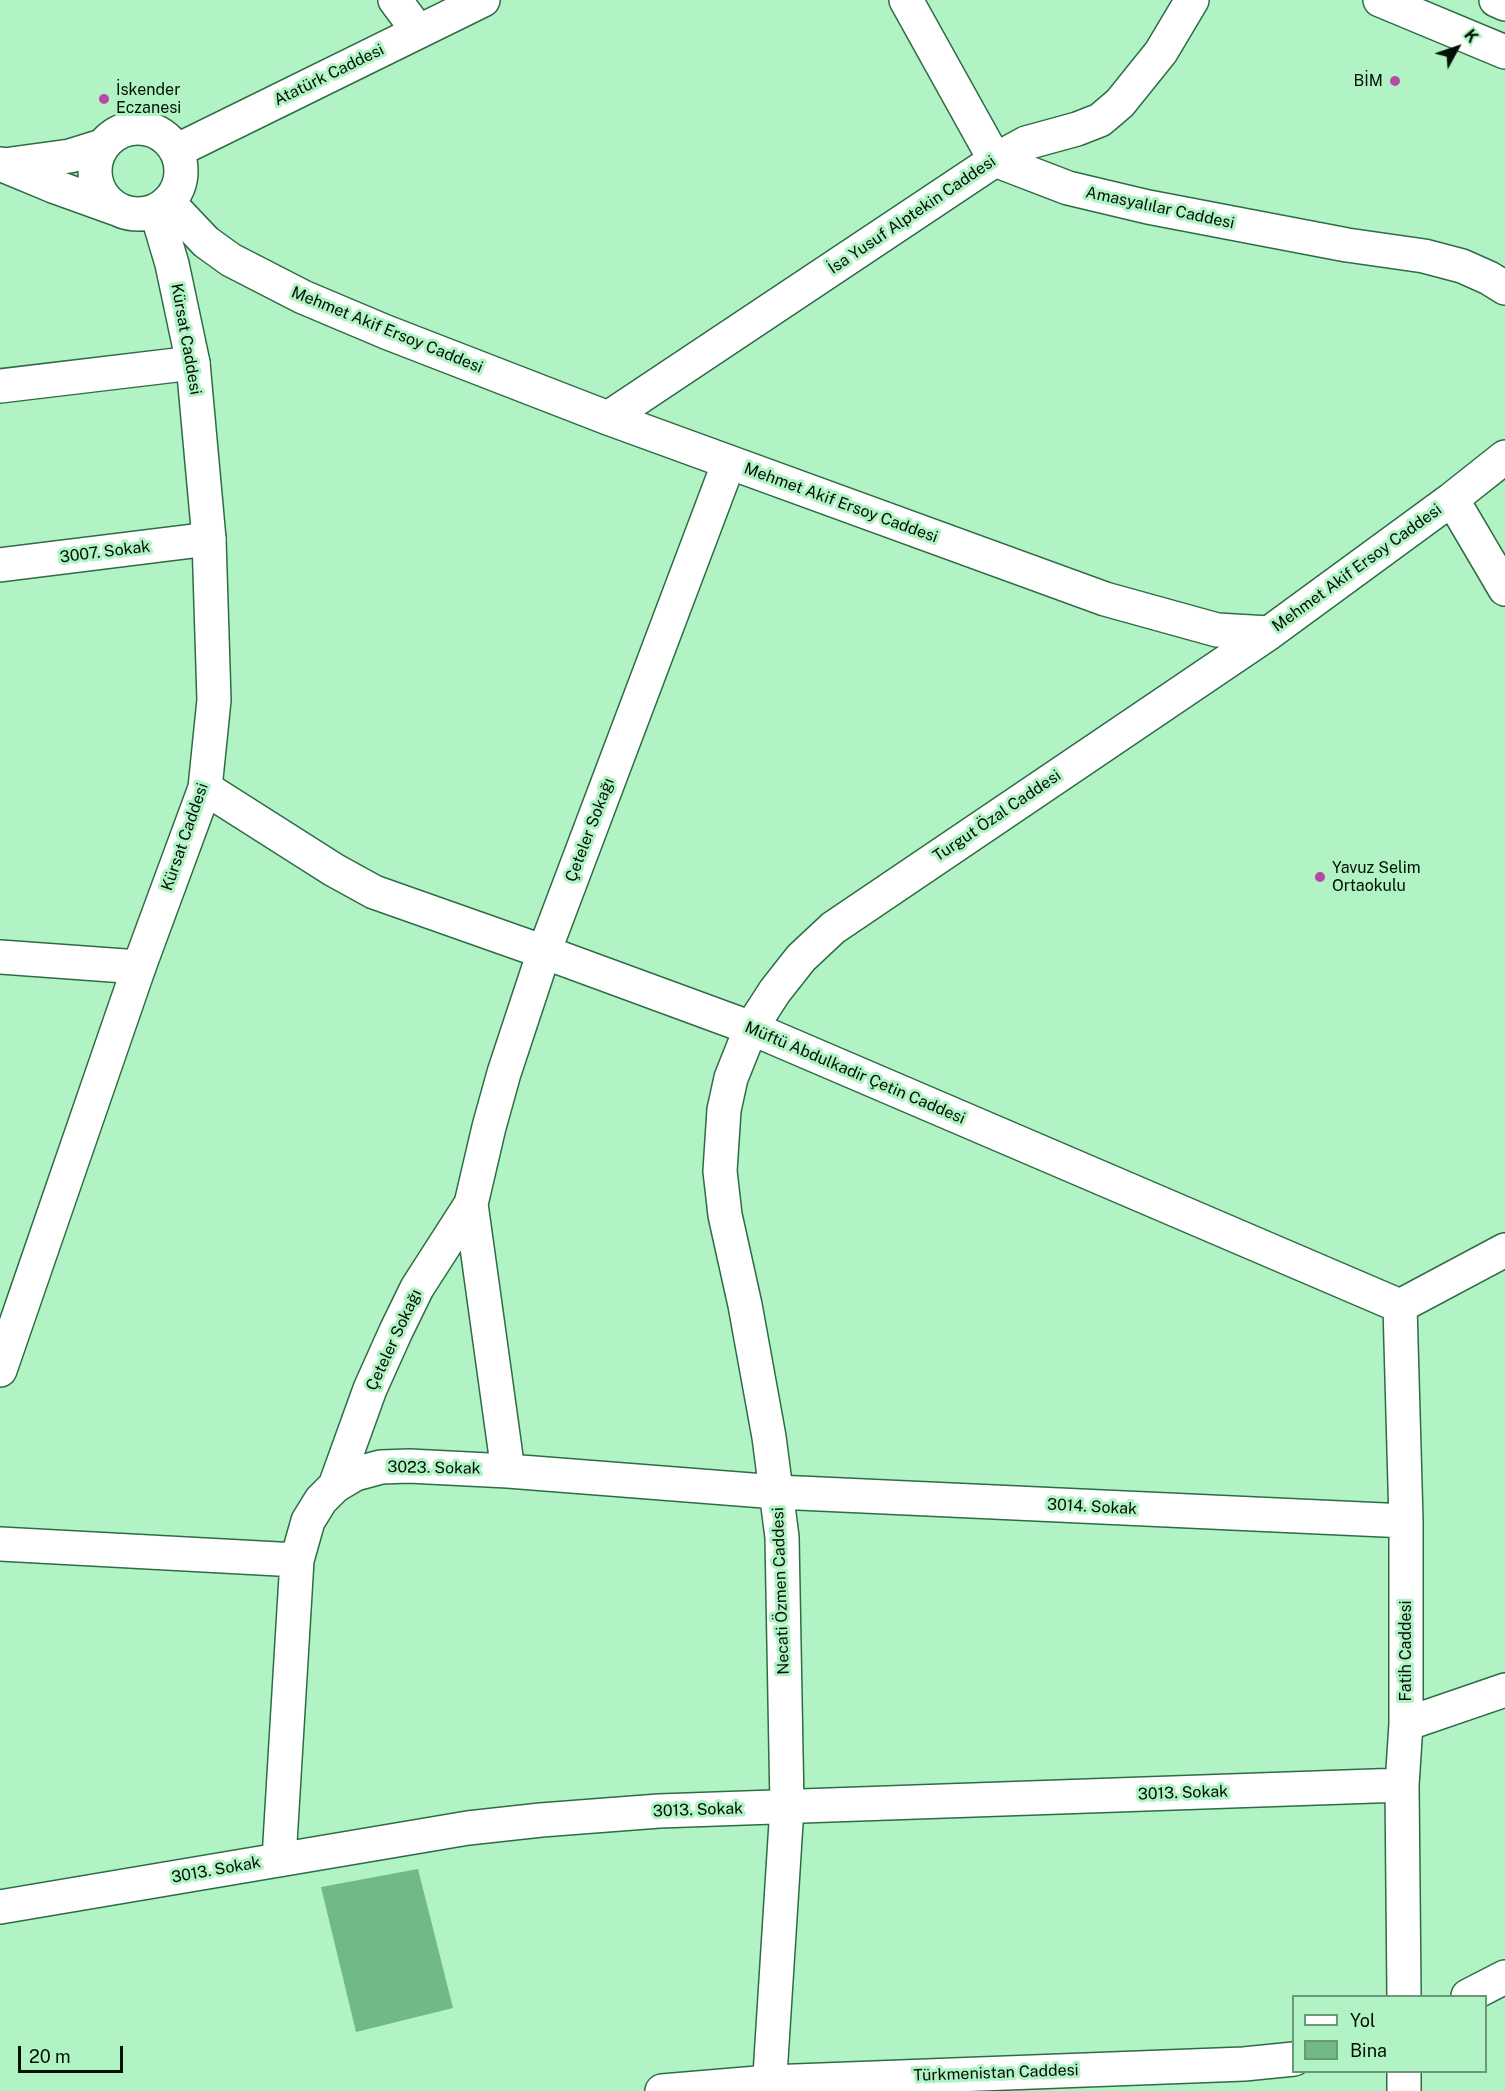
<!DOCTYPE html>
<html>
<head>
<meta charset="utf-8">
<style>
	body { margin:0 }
	#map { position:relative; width:1505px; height:2091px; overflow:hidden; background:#b1f3c4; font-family:"Public Sans",sans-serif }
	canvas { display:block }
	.legend { position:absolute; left:1292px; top:1995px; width:195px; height:78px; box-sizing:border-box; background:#b1f3c4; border:2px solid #6a9977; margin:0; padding:8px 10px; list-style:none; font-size:18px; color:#001104 }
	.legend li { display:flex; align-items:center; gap:12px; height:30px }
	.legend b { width:30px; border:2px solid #6a9977 }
	.north { position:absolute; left:1427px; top:18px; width:60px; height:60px; -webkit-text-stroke:4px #b1f3c4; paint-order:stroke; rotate:50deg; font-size:16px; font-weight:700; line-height:24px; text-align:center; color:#001104 }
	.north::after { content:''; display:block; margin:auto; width:21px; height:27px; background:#001104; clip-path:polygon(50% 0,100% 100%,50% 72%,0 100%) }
	.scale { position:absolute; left:18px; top:2046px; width:105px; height:27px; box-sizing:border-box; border:3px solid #001104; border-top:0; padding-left:8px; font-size:18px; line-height:21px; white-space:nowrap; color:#001104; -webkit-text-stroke:4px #b1f3c4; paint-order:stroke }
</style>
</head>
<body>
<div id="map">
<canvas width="1505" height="2091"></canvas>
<ul class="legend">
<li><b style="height:8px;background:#fff"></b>Yol</li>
<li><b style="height:16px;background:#71ba88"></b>Bina</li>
</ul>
<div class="north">K</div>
<div class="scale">20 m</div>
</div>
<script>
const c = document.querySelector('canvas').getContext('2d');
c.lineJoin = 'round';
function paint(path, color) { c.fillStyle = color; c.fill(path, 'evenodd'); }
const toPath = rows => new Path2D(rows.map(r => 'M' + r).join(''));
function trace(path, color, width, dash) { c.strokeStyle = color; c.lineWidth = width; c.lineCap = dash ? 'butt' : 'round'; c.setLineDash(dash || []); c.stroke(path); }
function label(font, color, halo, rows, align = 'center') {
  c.font = font + ' "Public Sans",sans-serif'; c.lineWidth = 6; c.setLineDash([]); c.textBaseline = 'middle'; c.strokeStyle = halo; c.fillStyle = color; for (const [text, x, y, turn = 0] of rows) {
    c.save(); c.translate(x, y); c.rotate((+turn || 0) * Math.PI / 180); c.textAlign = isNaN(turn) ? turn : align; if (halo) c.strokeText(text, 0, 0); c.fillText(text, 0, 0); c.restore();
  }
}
const building = toPath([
	[418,1869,453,2008,356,2032,321,1887]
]);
const minor = toPath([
	[395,0,418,31],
	[906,0,995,160,1068,188,1148,207,1347,245,1424,256,1462,266,1489,278,1505,288],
	[168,202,206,242,231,260,303,297,386,332,608,418,1105,599,1217,630,1269,633,1452,499,1505,457],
	[0,386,193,363],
	[608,418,995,160,1026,143,1077,129,1100,120,1120,103,1161,52,1192,0],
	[1452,499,1505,589],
	[0,565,209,539],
	[205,788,334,870,374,892,544,952,751,1028,1400,1306,1505,1250],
	[0,957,139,967],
	[471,1204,489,1127,504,1073,544,952,729,462],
	[1400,1306,1406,1521,1406,1724,1402,1785,1404,1996],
	[335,1486,370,1389,396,1331,417,1288,471,1204,508,1471],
	[0,1544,297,1560],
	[1406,1724,1505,1690],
	[279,1859,297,1560,308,1521,321,1500,335,1486,355,1474,381,1467,409,1466,508,1471,777,1492,1406,1521],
	[0,1907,468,1828,541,1820,659,1811,1402,1785],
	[1468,1996,1505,1977],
	[1404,2072,1404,2091],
	[662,2091,769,2082,1244,2064,1294,2059],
	[769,2091,787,1807,782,1537,769,1437,745,1305,725,1215,720,1171,724,1110,731,1078,751,1028,775,991,801,958,833,928,1269,633]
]);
const major = toPath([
	[1380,0,1505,52],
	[1496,0,1505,4],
	'95 171a43 43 0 1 1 86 0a43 43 0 1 1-86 0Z',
	[176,151,483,0],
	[0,164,53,186,117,209],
	[4,165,70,156,102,146],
	[0,1370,139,967,205,788,214,700,209,539,193,363,172,264,156,210]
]);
const markers = [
	[1395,81,6,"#b649a8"],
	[104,99,6,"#b649a8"],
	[1320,877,6,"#b649a8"]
];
const streetNames = [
	["Atatürk Caddesi",329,75,-26],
	["Amasyalılar Caddesi",1160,208,12],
	["İsa Yusuf Alptekin Caddesi",912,215,-34],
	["Mehmet Akif Ersoy Caddesi",387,330,22],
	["Kürsat Caddesi",186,339,80],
	["Mehmet Akif Ersoy Caddesi",841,503,20],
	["3007. Sokak",105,552,-7],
	["Mehmet Akif Ersoy Caddesi",1357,568,-36],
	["Turgut Özal Caddesi",997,816,-34],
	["Çeteler Sokağı",590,830,-69],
	["Kürsat Caddesi",185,837,-71],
	["Müftü Abdulkadir Çetin Caddesi",855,1073,23],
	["Çeteler Sokağı",394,1340,-65],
	["3023. Sokak",434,1468,1],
	["3014. Sokak",1092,1507,3],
	["Necati Özmen Caddesi",781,1591,-92],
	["Fatih Caddesi",1406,1651,-90],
	["3013. Sokak",1183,1793,-2],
	["3013. Sokak",698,1810,-2],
	["3013. Sokak",216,1870,-10],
	["Türkmenistan Caddesi",996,2073,-2]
];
const poiNames = [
	["BİM",1383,81,"right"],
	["İskender",116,90],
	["Eczanesi",116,108],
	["Yavuz Selim",1332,868],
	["Ortaokulu",1332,886]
];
paint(building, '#71ba88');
trace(minor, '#2e6c45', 36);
trace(major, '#2e6c45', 36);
trace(minor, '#fff', 33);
trace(major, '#fff', 33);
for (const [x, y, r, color] of markers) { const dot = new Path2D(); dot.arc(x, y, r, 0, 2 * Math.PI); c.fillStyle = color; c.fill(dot); trace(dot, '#b1f3c4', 2); }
label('16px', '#001104', '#b1f3c4', streetNames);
label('16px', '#001104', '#b1f3c4', poiNames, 'left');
</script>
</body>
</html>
